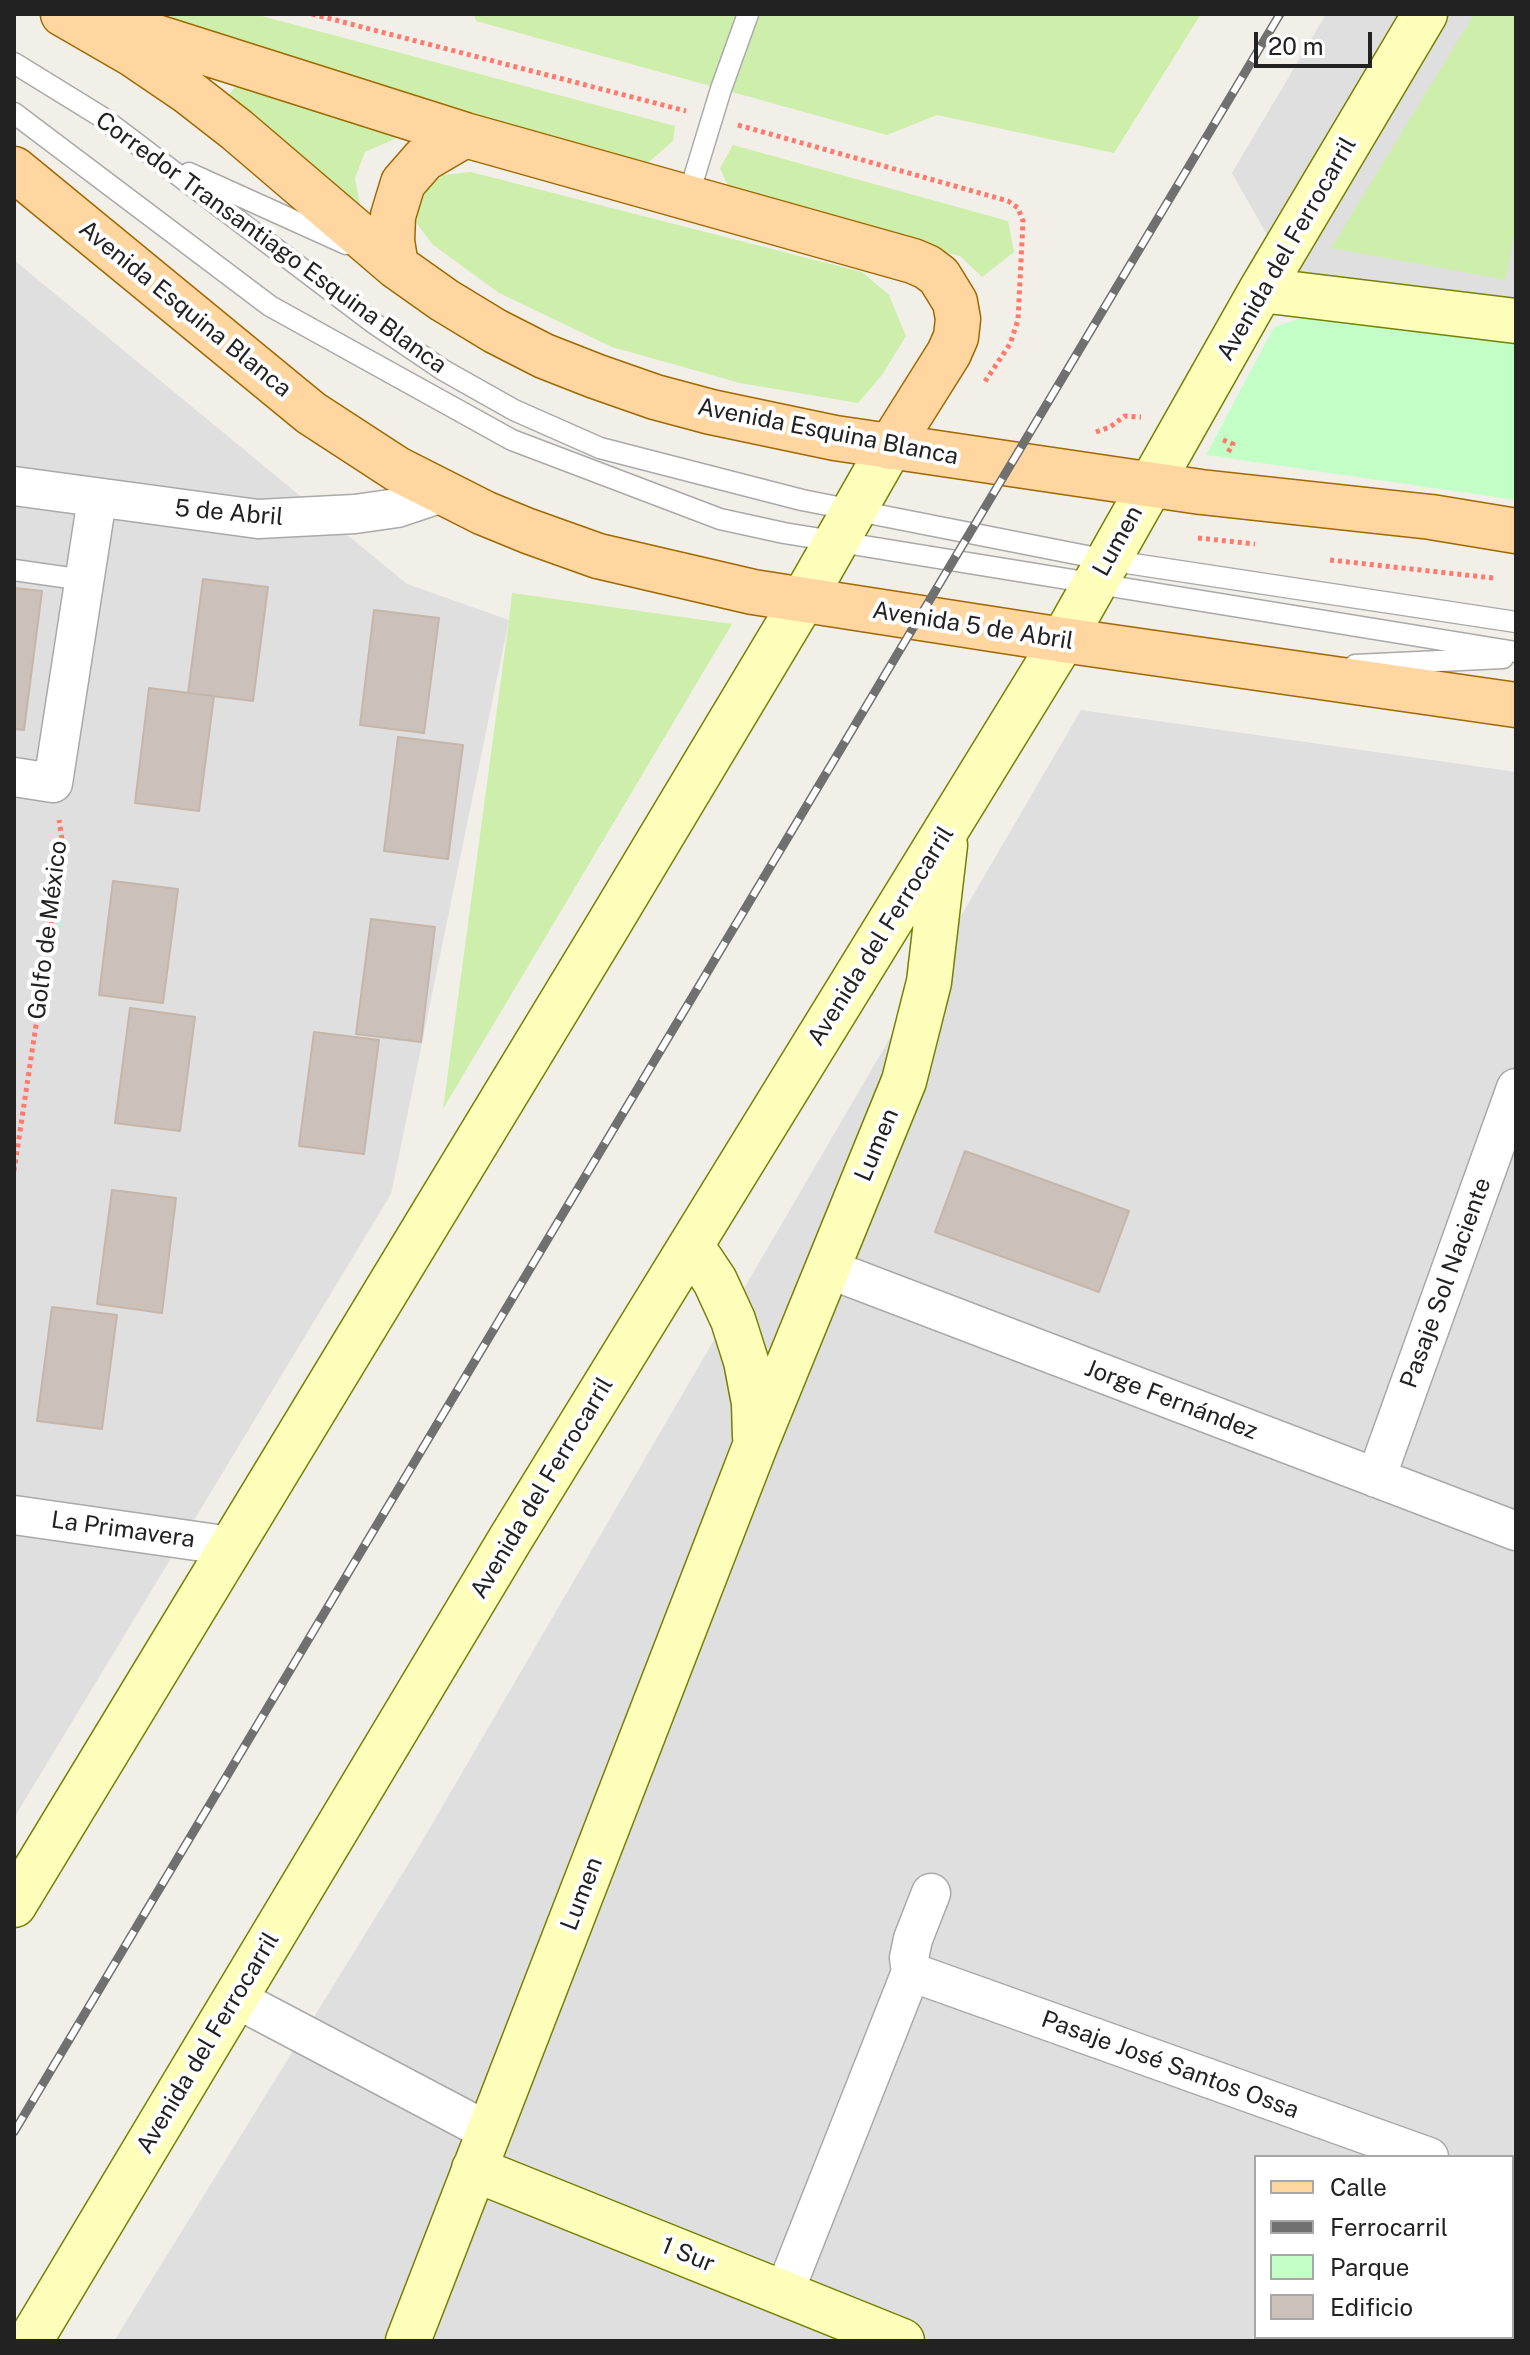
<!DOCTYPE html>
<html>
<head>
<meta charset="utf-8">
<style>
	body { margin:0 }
	#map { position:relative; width:1530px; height:2355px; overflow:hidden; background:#f2efe8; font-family:"Public Sans",sans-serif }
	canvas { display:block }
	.frame { position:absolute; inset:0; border:16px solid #222; pointer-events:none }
	.legend { position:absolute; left:1254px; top:2155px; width:260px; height:184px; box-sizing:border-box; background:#fff; border:2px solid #a7a7a7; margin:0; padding:10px 14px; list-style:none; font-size:24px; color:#222 }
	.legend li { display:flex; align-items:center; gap:16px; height:40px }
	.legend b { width:40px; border:2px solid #a7a7a7 }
	.scale { position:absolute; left:1254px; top:32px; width:118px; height:36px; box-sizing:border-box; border:4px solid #222; border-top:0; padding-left:10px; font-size:24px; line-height:28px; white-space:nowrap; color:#222; -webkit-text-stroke:6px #fff; paint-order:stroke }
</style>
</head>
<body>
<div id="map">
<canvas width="1530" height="2355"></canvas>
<div class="frame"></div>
<ul class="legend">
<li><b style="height:10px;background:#ffd5a0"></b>Calle</li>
<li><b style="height:10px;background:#707070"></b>Ferrocarril</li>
<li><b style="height:22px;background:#c3fec7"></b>Parque</li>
<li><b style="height:22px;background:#cbc1ba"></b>Edificio</li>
</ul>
<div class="scale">20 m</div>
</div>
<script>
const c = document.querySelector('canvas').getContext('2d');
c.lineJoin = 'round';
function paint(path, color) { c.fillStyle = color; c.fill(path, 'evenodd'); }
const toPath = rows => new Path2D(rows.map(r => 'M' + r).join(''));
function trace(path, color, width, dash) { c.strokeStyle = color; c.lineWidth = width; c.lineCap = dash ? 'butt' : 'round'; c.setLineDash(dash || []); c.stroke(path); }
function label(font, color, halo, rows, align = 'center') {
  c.font = font + ' "Public Sans",sans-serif'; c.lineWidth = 8; c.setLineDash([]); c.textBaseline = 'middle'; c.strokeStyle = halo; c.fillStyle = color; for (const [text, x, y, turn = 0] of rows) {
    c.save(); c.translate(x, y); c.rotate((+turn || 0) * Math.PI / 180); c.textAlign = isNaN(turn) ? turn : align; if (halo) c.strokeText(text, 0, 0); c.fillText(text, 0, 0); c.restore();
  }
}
const residential = toPath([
	[1326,14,1516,14,1516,341,1297,288,1232,173],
	[14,260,407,584,509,620,391,1194,14,1818],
	[1081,710,1516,772,1516,2341,114,2341,417,1850],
	[1256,2157,1512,2157,1512,2337,1256,2337]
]);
const grass = toPath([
	[171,14,254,14,675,126,673,141,644,166,170,36],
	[474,14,1201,14,1114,153,937,115,887,135,476,21],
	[1474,14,1516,14,1516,223,1506,280,1331,248],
	[237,85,397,138,365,152,355,178,360,205,227,97],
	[733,145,1008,221,1014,252,982,277,960,256,731,193,720,168],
	[471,172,862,272,889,295,906,336,882,375,858,403,740,383,612,347,499,293,432,244,412,217,420,193,443,175],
	[512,593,732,624,443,1109,509,620]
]);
const park = toPath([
	[1307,316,1516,341,1516,500,1206,455,1274,327]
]);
const building = toPath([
	[203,579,268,587,253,701,188,693,203,579],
	[14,588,42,591,24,730,14,729,14,588],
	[374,610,439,618,424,733,360,725,374,610],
	[149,688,214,696,199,811,135,803,149,688],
	[398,737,463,745,448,859,384,851,398,737],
	[113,881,178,889,163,1003,99,995,113,881],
	[371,919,435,927,421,1042,356,1034,371,919],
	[130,1008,195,1017,180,1131,115,1123,130,1008],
	[314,1032,379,1040,364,1154,299,1146,314,1032],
	[965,1151,1129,1211,1099,1292,935,1232,965,1151],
	[112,1190,176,1198,162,1313,97,1304,112,1190],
	[52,1307,117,1315,102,1429,37,1421,52,1307]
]);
const path = toPath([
	[312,14,686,111],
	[738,125,1008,201,1018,208,1023,221,1018,320,1010,344,984,383],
	[1096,432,1110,427,1125,416,1141,417],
	[1223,440,1233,444,1227,454],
	[1198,538,1255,544],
	[1330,560,1493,578],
	[14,1171,63,846,59,820]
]);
const lane = toPath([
	[14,63,100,116,375,324,443,370,514,410,600,448,802,500,1107,560,1516,622],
	[14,113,270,306,512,440,720,519,784,533,1516,652],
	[189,173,346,244],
	[688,197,721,89,748,14],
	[14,570,84,580],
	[1355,665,1503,658]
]);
const street = toPath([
	[14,486,258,519,355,514,397,508,442,493],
	[14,777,53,783,97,499],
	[826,1268,1516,1531],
	[1376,1478,1516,1088],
	[14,1515,231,1546],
	[911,1972,1429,2157],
	[235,1998,489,2132],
	[1512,2187,1516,2188],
	[784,2293,911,1972,909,1958,913,1939,931,1893]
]);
const secondary = toPath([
	[1261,290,1516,321],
	[691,1245,715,1281,733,1320,746,1361,754,1403,755,1437],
	[14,1905,607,927,803,600,890,447],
	[474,2169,902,2341],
	[30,2341,511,1538,1063,640,1261,290,1425,14],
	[408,2341,755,1446,904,1081,929,982,945,845]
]);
const primary = toPath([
	[63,14,134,55,187,91,237,130,396,266,444,300,495,331,544,356,595,376,655,397,711,412,835,438,1201,492,1431,517,1516,531],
	[109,29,156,37,465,135,913,261,927,267,939,276,955,302,958,319,956,337,949,353,890,447],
	[14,169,311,413,397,469,484,513,528,531,598,556,753,592,1063,640,1516,705],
	[396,266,392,241,393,216,403,183,424,159,465,135]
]);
const rail = toPath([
	[14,2132,1280,14]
]);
const streetNames = [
	["Corredor Transantiago Esquina Blanca",271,243,36],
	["Avenida del Ferrocarril",1287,249,-60],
	["Avenida Esquina Blanca",185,309,39],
	["Avenida Esquina Blanca",828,432,11],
	["5 de Abril",229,513,5],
	["Lumen",1118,541,-61],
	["Avenida 5 de Abril",973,626,9],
	["Golfo de México",48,930,-83],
	["Avenida del Ferrocarril",881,936,-58],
	["Lumen",877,1145,-67],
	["Pasaje Sol Naciente",1446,1283,-70],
	["Jorge Fernández",1171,1400,21],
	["Avenida del Ferrocarril",542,1488,-59],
	["La Primavera",123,1530,8],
	["Lumen",582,1894,-69],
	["Avenida del Ferrocarril",208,2043,-59],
	["Pasaje José Santos Ossa",1170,2065,20],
	["1 Sur",688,2255,22]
];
paint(residential, '#e0dfdf');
paint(grass, '#cdefab');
paint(park, '#c3fec7');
paint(building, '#cbc1ba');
trace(building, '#c6b5a9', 2);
trace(lane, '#a9a9a9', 23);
trace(street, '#a9a9a9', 41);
trace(secondary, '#758100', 47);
trace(primary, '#9f6900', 47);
trace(path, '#ff7a6c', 5, [4, 4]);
trace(lane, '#fff', 20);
trace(street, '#fff', 38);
trace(secondary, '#fcfeba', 44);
trace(primary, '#ffd5a0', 44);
trace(rail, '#707070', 9);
trace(rail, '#fff', 6, [18]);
label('24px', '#222', '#fff', streetNames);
</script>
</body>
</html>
